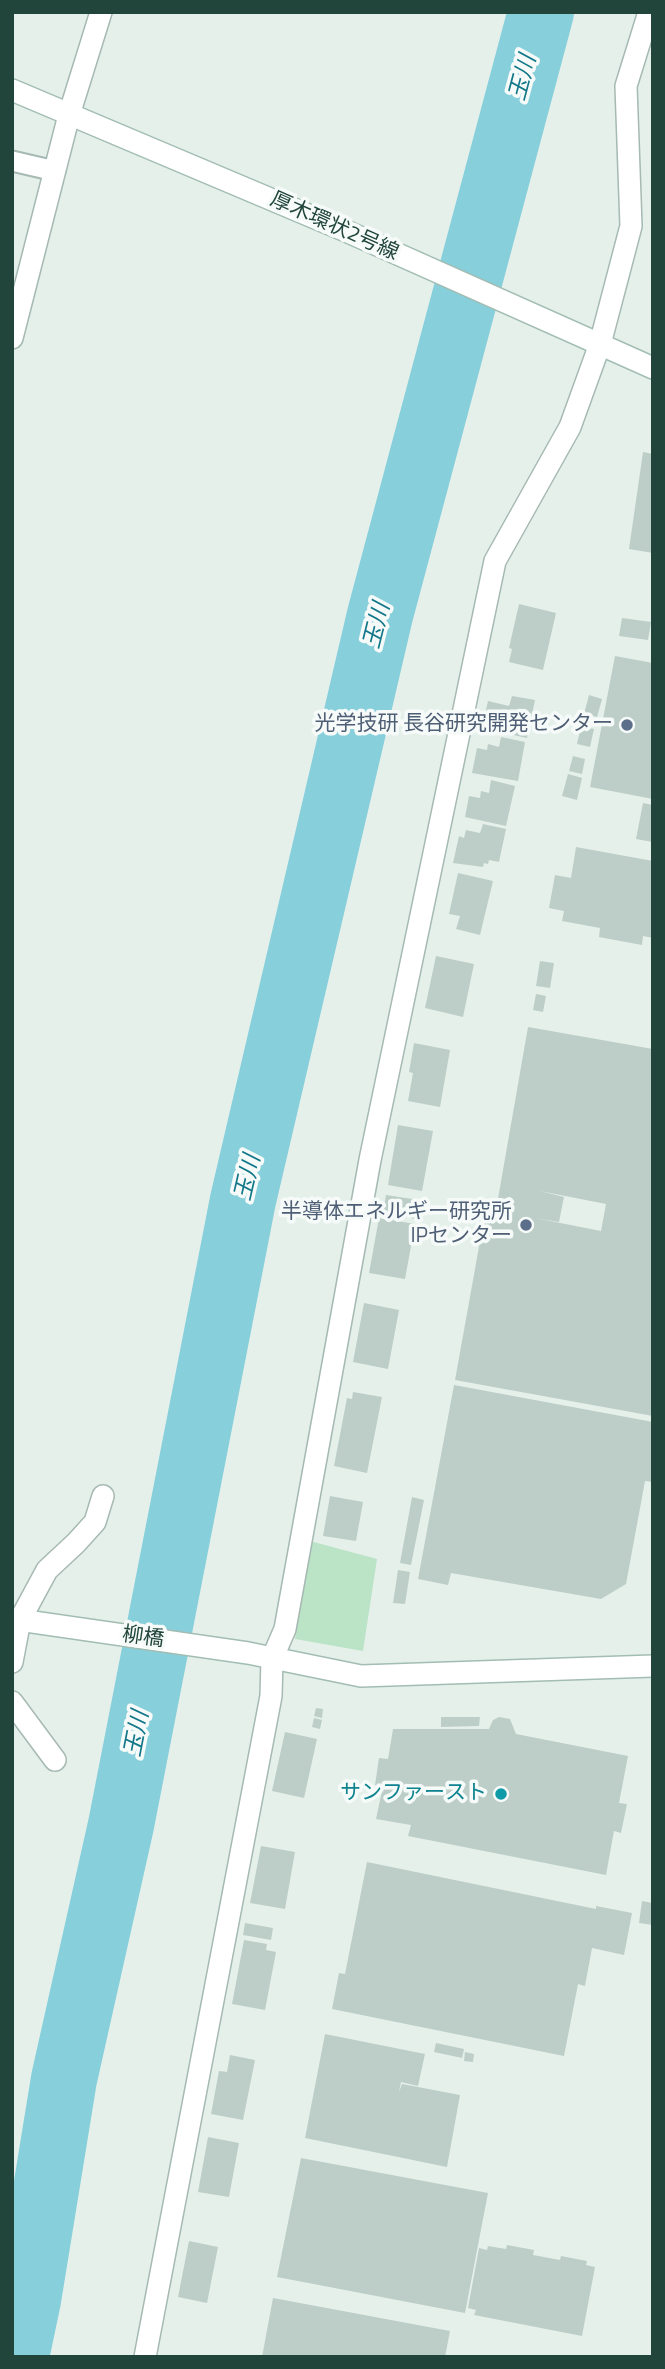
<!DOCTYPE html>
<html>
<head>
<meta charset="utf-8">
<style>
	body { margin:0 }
	#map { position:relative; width:665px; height:2369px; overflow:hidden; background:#e5f0eb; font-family:"Titillium Web",sans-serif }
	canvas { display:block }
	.frame { position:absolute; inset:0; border:14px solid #21453b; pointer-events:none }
</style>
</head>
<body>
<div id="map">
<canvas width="665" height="2369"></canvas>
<div class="frame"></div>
</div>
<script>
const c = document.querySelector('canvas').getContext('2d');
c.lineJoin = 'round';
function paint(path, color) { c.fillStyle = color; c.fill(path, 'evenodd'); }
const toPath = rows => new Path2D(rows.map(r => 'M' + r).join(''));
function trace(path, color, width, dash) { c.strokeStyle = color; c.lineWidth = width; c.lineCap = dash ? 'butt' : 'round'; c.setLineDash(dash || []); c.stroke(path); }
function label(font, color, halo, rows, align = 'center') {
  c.font = font + ' "Titillium Web","Noto Sans JP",sans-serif'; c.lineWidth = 7; c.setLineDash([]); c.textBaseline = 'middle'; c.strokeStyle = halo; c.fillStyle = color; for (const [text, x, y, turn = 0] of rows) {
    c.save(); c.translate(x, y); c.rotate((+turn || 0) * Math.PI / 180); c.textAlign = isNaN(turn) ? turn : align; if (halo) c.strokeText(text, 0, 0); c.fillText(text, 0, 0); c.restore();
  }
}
const green = toPath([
	[310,1541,377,1559,363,1651,295,1639]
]);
const river = toPath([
	[16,2357,28,2300,64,2079,121,1825,243,1200,380,615,541,12]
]);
const building = toPath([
	[643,452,653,454,653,553,629,549],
	[519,604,556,613,543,670,509,662,512,649,509,648],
	[622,618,651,622,648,640,619,636],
	[615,656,653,663,653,799,590,787],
	[589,695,602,699,597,717,584,714],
	[512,696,535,700,527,738,482,728,488,701,509,706],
	[581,726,594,729,590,747,577,744],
	[501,737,525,742,518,781,472,773,477,748,487,750,488,744,499,747],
	[573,756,585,759,582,774,569,771],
	[568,774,582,778,577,800,562,796],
	[491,780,515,786,506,826,465,817,469,796,480,798,481,791,489,793],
	[643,803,653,805,653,842,636,839],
	[483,824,506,829,499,862,489,860,488,864,484,863,483,867,453,863,459,836,464,838,466,830,480,833],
	[576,847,653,861,653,938,643,936,642,945,599,937,600,928,562,921,564,911,549,908,555,875,571,878],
	[458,873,493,881,480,935,456,929,460,916,449,914],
	[436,956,474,964,463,1017,425,1008],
	[540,961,554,963,550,988,536,986],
	[536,994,546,996,543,1012,533,1010],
	[528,1027,653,1049,653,1416,455,1380,486,1208,496,1210],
	[540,1191,606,1204,601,1231,535,1218,559,1222,564,1197],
	[414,1043,450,1050,440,1107,408,1101,413,1073,409,1072],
	[398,1125,433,1131,422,1191,388,1185],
	[386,1195,419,1200,416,1219,383,1213],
	[379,1218,415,1224,405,1279,369,1273],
	[364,1303,399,1310,388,1369,353,1362],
	[454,1385,653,1422,653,1482,645,1481,626,1584,601,1599,451,1573,448,1585,418,1579],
	[353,1392,382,1397,367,1473,334,1466,347,1398,352,1399],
	[330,1496,363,1502,356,1541,323,1536],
	[412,1497,424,1500,411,1565,400,1563],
	[398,1570,410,1572,405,1604,393,1603],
	[316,1708,323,1709,322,1718,314,1716],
	[441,1717,480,1717,479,1726,441,1727],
	[499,1717,510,1719,516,1734,628,1756,619,1803,627,1804,621,1833,614,1831,606,1875,408,1836,411,1825,376,1819,383,1786,375,1785,379,1758,388,1759,393,1729,489,1729,493,1720],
	[314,1718,322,1720,320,1729,312,1727],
	[285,1732,317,1739,304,1798,272,1791],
	[261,1846,295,1852,285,1909,250,1903],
	[367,1862,596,1909,596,1906,632,1913,624,1955,592,1948,585,1986,578,1984,564,2056,332,2009,339,1973,345,1974],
	[642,1901,653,1903,653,1925,639,1923],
	[245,1923,273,1928,271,1940,243,1935],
	[244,1940,267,1944,266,1950,276,1952,265,2010,232,2004],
	[325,2034,425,2054,418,2086,401,2082,399,2092,402,2084,460,2095,447,2167,305,2138],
	[436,2043,464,2049,462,2058,434,2052],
	[465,2052,474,2054,473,2062,464,2061],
	[230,2055,255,2060,243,2120,211,2114,219,2071,227,2072],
	[208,2137,239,2143,229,2197,198,2192],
	[301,2158,488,2193,465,2313,277,2277],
	[189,2241,218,2247,207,2303,178,2297],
	[507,2245,534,2250,533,2255,560,2260,561,2256,587,2261,586,2265,595,2267,582,2336,474,2315,476,2310,468,2308,479,2248,487,2250,488,2246,506,2249],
	[273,2298,450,2331,445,2357,262,2357]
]);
const lane = toPath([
	[12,161,55,171]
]);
const street = toPath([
	[12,338,69,115,101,12],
	[12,1662,20,1620,47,1570,76,1543,95,1522,103,1496],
	[12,1702,55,1760],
	[145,2357,271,1696,272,1659,285,1629,370,1160,495,561,570,427,600,344,631,226,626,86,649,12]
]);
const secondary = toPath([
	[12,90,346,231,653,368],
	[12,1619,248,1653,361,1676,653,1666]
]);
const markers = [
	[627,725,7,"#5c6f8a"],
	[526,1225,7,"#5c6f8a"],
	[501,1794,7,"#0f9aa8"]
];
const streetNames = [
	["厚木環状2号線",334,227,24],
	["柳橋",143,1638,8]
];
const serviceNames = [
	["光学技研 長谷研究開発センター",613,725],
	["半導体エネルギー研究所",512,1213],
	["IPセンター",512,1237]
];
const cultureNames = [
	["サンファースト",487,1794]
];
const waterNames = [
	["玉川",524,78,-75],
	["玉川",378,626,-76],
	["玉川",249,1178,-77],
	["玉川",138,1734,-79]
];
paint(green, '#bbe3c6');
trace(river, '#87cfdb', 66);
paint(building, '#bccec7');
trace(lane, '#a6b9b3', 23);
trace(street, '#a6b9b3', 24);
trace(secondary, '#a2bdb3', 24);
trace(lane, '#fff', 19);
trace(street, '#fff', 21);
trace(secondary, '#fff', 21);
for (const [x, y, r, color] of markers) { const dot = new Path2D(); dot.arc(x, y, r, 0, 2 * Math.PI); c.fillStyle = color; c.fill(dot); trace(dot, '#f6fbf9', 2.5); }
label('21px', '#21453b', '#f6fbf9', streetNames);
label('21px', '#4e5e75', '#f6fbf9', serviceNames, 'right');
label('21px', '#0d838f', '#f6fbf9', cultureNames, 'right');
label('italic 23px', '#127789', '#f6fbf9', waterNames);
</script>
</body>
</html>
